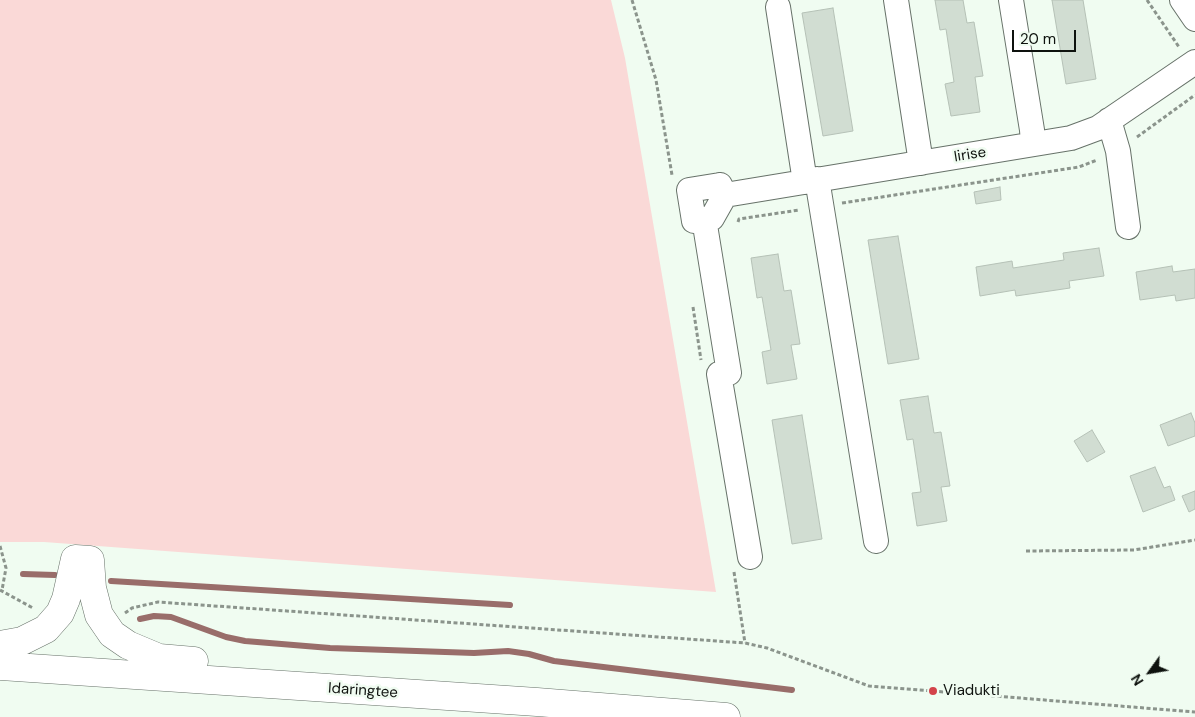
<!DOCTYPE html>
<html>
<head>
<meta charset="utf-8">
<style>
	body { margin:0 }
	#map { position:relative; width:1195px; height:717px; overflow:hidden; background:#f0fcf1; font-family:"DM Sans",sans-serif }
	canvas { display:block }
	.north { position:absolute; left:1125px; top:647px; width:50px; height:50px; -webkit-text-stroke:4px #f0fcf1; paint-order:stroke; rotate:238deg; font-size:14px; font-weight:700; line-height:20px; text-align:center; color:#0e120e }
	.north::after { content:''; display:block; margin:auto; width:18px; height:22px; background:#0e120e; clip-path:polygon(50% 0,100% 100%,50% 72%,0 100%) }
	.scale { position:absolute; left:1012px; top:30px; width:64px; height:22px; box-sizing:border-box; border:2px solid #0e120e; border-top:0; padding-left:6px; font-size:15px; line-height:18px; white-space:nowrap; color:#0e120e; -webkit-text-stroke:4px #f0fcf1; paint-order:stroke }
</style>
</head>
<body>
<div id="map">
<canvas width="1195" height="717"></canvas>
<div class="north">N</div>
<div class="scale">20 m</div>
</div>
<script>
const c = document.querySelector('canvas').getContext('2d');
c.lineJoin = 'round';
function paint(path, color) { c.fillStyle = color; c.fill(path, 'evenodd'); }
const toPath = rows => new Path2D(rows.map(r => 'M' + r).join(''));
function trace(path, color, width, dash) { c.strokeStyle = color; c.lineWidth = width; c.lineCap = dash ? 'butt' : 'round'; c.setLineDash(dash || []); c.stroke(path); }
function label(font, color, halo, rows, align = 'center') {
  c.font = font + ' "DM Sans",sans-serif'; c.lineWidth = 5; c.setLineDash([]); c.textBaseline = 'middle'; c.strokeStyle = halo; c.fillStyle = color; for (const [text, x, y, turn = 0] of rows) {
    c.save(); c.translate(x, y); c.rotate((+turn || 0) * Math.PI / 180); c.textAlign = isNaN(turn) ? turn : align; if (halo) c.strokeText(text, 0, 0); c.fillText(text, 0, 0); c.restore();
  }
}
const green = toPath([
	[0,0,611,0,625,58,716,592,44,542,0,542]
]);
const stream = toPath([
	[23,574,55,575],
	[111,581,510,605],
	[140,619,154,616,171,617,226,637,245,641,330,648,474,653,508,651,529,654,554,661,792,690]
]);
const building = toPath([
	[935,0,963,0,967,23,974,22,983,76,975,77,980,112,951,116,945,84,954,82,946,29,940,30,935,0],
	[1052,0,1083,0,1096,79,1066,84,1052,0],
	[833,8,853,131,823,136,802,13,833,8],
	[1000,187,1001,200,976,204,974,192,1000,187],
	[898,236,919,359,888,364,868,240,898,236],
	[1099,248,1104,276,1069,281,1070,288,1016,296,1015,290,980,296,976,267,1012,261,1013,268,1064,260,1063,253,1099,248],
	[778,254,784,291,791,290,800,344,791,345,797,379,767,384,762,352,771,350,762,297,757,298,751,258,778,254],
	[1172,266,1173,272,1195,269,1195,298,1176,301,1175,295,1140,300,1136,272,1172,266],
	[928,396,934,433,941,432,950,486,941,487,947,521,917,526,912,493,921,492,913,439,907,440,900,400,928,396],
	[1191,413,1195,423,1195,436,1168,446,1160,425,1191,413],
	[802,415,822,539,792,544,772,420,802,415],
	[1092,430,1105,452,1087,462,1074,441,1092,430],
	[1155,467,1164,488,1170,486,1175,500,1143,512,1130,476,1155,467],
	[1195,491,1195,509,1189,512,1182,496,1195,491]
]);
const path = toPath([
	[632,0,656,80,672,175],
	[1147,0,1179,47],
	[1137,137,1195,95],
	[842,203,1079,167,1097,160],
	[738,222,739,219,799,210],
	[693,307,701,360],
	[0,546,6,568,2,590],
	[1026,551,1134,550,1195,540],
	[734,572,745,643],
	[0,590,33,608],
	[125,613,132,608,158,602,745,643,767,648,869,686,1195,712]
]);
const minor = toPath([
	[896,0,921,163],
	[1011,0,1032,130,1033,144],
	[1182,0,1195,19],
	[778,7,805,182],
	[1109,120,1118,151,1128,227],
	[817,179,876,541],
	[720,185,725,195,712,218,694,221,689,190,720,185],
	[725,195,1071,138,1098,128,1195,62],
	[704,219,729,373,719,374,750,557]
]);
const major = toPath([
	[0,645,22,641,46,629,60,613,66,599,75,559,90,560,92,588,99,615,112,634,128,645,159,658,194,661],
	[0,666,537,702,726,717]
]);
const markers = [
	[933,691,5,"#d3434a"]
];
const streetNames = [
	["Iirise",970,155,-9],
	["Idaringtee",363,691,4]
];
const poiNames = [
	["Viadukti",943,691]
];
paint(green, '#fad9d7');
trace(stream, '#996d6a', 6);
paint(building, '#d1ddd2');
trace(building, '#b5c1b6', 1);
trace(minor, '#677269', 26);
trace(major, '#677269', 29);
trace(path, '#8b948c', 3, [4, 2.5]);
trace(minor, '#fff', 24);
trace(major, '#fff', 28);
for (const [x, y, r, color] of markers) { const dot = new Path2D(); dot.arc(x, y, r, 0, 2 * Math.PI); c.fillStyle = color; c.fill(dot); trace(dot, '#f0fcf1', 2); }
label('15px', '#0e120e', '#f0fcf1', streetNames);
label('15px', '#0e120e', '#f0fcf1', poiNames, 'left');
</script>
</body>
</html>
